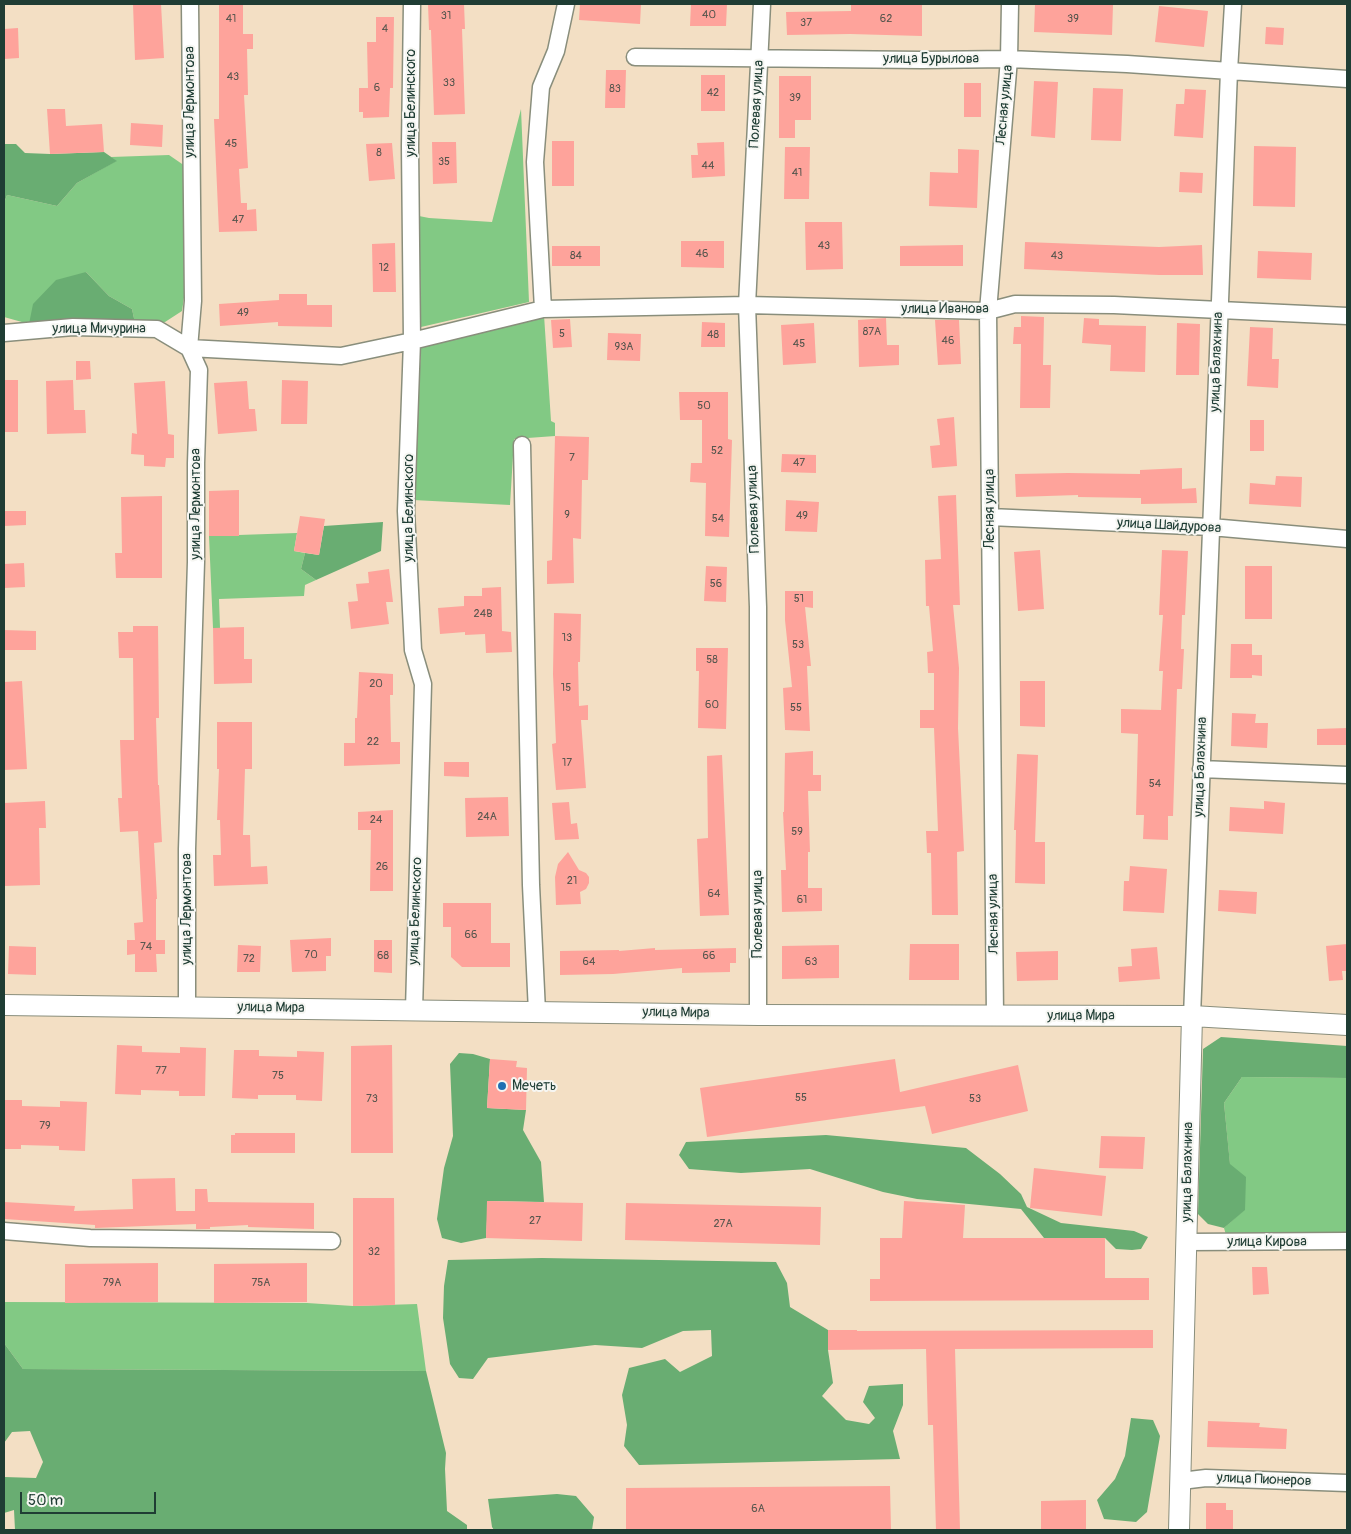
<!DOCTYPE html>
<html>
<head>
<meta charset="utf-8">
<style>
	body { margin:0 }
	#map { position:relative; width:1351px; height:1534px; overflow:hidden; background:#f3dfc4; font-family:Pangolin,sans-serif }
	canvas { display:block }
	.frame { position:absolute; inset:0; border:5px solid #1f3d34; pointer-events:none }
	.scale { position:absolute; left:20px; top:1492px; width:136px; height:22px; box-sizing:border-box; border:2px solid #1f3d34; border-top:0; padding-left:6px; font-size:15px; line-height:18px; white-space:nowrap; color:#1f3d34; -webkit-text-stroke:4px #f6f6f2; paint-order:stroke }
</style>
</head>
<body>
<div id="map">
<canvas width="1351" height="1534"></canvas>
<div class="frame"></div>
<div class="scale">50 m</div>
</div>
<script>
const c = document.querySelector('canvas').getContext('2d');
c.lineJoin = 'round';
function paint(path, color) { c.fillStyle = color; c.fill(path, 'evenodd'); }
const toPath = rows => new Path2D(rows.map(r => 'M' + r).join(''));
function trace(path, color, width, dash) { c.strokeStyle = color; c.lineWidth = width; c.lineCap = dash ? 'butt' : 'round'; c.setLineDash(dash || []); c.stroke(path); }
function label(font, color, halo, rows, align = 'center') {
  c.font = font + ' Pangolin,sans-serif'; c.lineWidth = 4; c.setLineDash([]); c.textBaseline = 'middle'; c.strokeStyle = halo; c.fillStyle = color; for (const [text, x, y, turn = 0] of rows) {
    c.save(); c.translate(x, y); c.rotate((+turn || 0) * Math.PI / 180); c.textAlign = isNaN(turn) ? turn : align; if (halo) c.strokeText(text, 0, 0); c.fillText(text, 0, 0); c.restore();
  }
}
const green = toPath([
	[521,109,529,302,421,327,419,216,429,218,492,222],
	[169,155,185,166,185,291,182,311,165,322,135,323,132,309,109,296,86,272,29,324,4,317,4,203,7,195,57,206,77,183,116,161,111,157],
	[544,315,551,421,555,423,555,436,514,439,510,505,413,500,421,347],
	[297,533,294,551,305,553,301,569,316,580,305,585,304,596,219,599,220,628,213,628,209,536],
	[1242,1077,1347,1078,1347,1234,1226,1235,1224,1228,1244,1210,1230,1165,1224,1103],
	[4,1302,307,1303,353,1306,417,1304,426,1371,23,1369,4,1343]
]);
const forest = toPath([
	[4,144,16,144,25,153,50,154,104,152,117,161,77,183,57,206,7,195,4,203],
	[86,272,109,296,132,309,135,323,29,324,33,304,56,280],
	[383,522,381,551,316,580,301,569,305,553,319,555,324,526],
	[1221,1037,1347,1046,1347,1078,1242,1077,1224,1103,1230,1164,1246,1177,1245,1210,1224,1228,1208,1224,1198,1214,1203,1049],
	[459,1053,473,1054,490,1059,487,1108,526,1110,523,1130,541,1162,544,1202,488,1201,486,1238,461,1243,442,1238,437,1219,444,1168,453,1136,450,1064],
	[826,1135,966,1148,1000,1174,1021,1194,1027,1207,1061,1223,1134,1231,1148,1237,1141,1249,1132,1250,1116,1249,1105,1238,1044,1238,1021,1209,917,1199,883,1192,810,1169,741,1173,689,1169,679,1155,686,1142],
	[542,1258,776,1262,787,1283,790,1307,828,1330,828,1350,833,1383,822,1396,846,1420,869,1424,875,1418,863,1402,869,1386,903,1384,903,1405,893,1431,900,1459,639,1465,624,1446,627,1425,622,1395,629,1368,665,1359,680,1372,712,1356,711,1330,683,1331,642,1348,595,1345,488,1358,473,1379,459,1378,450,1364,443,1318,444,1286,448,1260],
	[4,1343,23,1369,426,1371,446,1453,445,1469,447,1511,467,1525,467,1530,15,1530,14,1510,4,1513,4,1477,36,1478,43,1462,30,1431,12,1432,4,1443],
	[1131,1418,1153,1420,1160,1436,1147,1512,1136,1522,1104,1519,1097,1500,1115,1479,1125,1456],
	[557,1494,576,1496,594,1517,592,1530,494,1530,492,1527,488,1499]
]);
const building = toPath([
	[133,4,161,4,164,58,135,60],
	[219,4,243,4,243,34,253,34,253,49,247,49,248,95,244,95,248,168,239,169,241,203,247,203,247,210,256,209,257,231,219,232,214,119,219,119],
	[428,4,464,4,465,29,462,29,465,114,434,115,431,30,429,30],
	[580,4,641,4,640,24,579,20],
	[691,4,727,4,726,26,690,26],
	[851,4,922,4,922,36,850,34,787,35,786,12,851,11],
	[1035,4,1113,5,1112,35,1034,32],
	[1159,6,1208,11,1204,47,1155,42],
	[376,17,394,17,393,88,390,88,389,117,363,118,363,112,359,112,359,88,368,88,367,42,376,42],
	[1266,27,1284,28,1283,45,1265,44],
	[18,28,19,58,4,59,4,29],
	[606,70,626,70,625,108,605,108],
	[701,75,725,75,725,111,701,111],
	[779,76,811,76,811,120,795,120,795,138,779,138],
	[1034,81,1058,82,1055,138,1031,136],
	[964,83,981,83,981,117,964,117],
	[1093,88,1123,89,1121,141,1091,140],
	[1185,89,1206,90,1203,138,1174,136,1176,104,1184,104],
	[47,109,65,109,66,126,102,124,104,152,50,154],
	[131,123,163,125,162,147,130,145],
	[552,141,574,141,574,186,552,186],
	[432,142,456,142,457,183,433,184],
	[724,142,725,176,692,178,691,155,698,155,697,143],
	[392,143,395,179,369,181,366,144],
	[1254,146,1296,147,1295,207,1253,206],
	[785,147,810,147,809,199,784,199],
	[958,149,979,150,977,208,929,206,930,172,958,173],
	[1180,172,1203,173,1202,193,1179,192],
	[805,222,842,222,843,269,806,270],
	[681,241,724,241,724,268,681,267],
	[1025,242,1159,247,1202,245,1203,275,1159,275,1024,269],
	[395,243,396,292,373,292,372,244],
	[963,245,963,266,900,266,900,246],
	[552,246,600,246,600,266,552,266],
	[1258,251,1312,253,1311,280,1257,278],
	[279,294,307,294,307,305,332,305,332,327,278,326,278,322,220,326,219,304,279,300],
	[1021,316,1044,317,1043,365,1051,365,1050,408,1020,408,1021,344,1013,344,1014,327,1021,327],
	[886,318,887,345,899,345,899,365,859,367,858,320],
	[1084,318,1099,319,1099,325,1146,326,1145,372,1110,371,1111,345,1082,343],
	[570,319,572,347,553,348,551,320],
	[935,320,959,320,961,364,938,365],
	[702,322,725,323,725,347,701,347],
	[814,323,816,363,783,365,781,325],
	[1177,323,1200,324,1199,375,1176,375],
	[1250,327,1273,328,1272,359,1279,359,1278,388,1247,386],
	[608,333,641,334,640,361,607,360],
	[76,361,90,361,91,379,76,380],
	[4,380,18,380,18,432,4,432],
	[73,380,74,410,85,410,86,433,47,434,46,381],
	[282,380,308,381,307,424,281,424],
	[165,381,168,434,174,435,174,458,166,458,165,467,144,466,144,455,131,454,132,433,137,434,134,383],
	[247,381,249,409,255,409,257,431,218,434,214,383],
	[679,392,728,392,728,439,732,440,729,537,705,536,706,483,690,482,691,463,702,463,702,420,680,420],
	[954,417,957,466,932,468,930,446,940,445,937,419],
	[1250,420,1264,420,1264,451,1250,451],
	[555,436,589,437,588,480,582,480,581,539,573,538,574,583,547,584,547,561,552,560],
	[782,454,816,455,816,473,781,472],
	[1182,468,1182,489,1196,488,1197,503,1141,504,1141,498,1078,497,1078,495,1016,497,1015,474,1068,473,1140,474,1140,470],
	[1276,476,1302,477,1301,507,1249,504,1250,483,1275,485],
	[239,490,239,536,209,536,209,491],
	[956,495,960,605,953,605,959,668,958,728,964,851,957,852,958,915,932,915,931,853,927,853,926,831,938,831,934,728,920,728,920,710,934,710,934,673,928,673,927,652,933,651,929,606,926,606,925,560,941,559,938,496],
	[162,496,162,578,116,578,115,553,122,553,121,497],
	[786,500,819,502,817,532,785,531],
	[4,511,26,511,26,525,4,526],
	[300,516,325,519,319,555,294,551],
	[1040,550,1044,609,1018,611,1014,552],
	[1162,550,1188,551,1185,615,1182,615,1181,649,1184,649,1182,689,1177,689,1173,816,1168,816,1168,840,1143,839,1144,815,1136,815,1138,734,1121,733,1121,709,1161,710,1163,671,1159,671,1163,615,1159,615],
	[24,563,25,587,4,588,4,564],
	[706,566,727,567,726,602,704,601],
	[1245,566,1272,566,1272,619,1245,619],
	[389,569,393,602,386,602,389,624,351,629,348,602,358,601,356,584,369,583,368,572],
	[501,587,502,631,511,632,512,652,486,653,485,634,465,635,465,632,440,634,438,608,464,606,464,596,482,596,482,588],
	[785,591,813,591,813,608,805,607,811,666,807,666,810,731,785,730,785,729,783,688,792,687,785,620],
	[554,613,581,614,580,662,578,662,579,706,588,705,588,720,581,720,586,788,556,790,552,744,556,743,553,674],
	[133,626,158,626,159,718,156,718,158,785,159,785,162,842,154,843,157,899,156,899,156,940,165,940,165,954,156,954,157,972,135,972,135,954,127,955,127,940,135,940,134,923,143,922,138,831,120,832,118,798,122,798,120,740,134,740,133,658,119,658,118,632,133,632],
	[244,627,244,659,252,659,252,683,214,684,213,628],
	[4,630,36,631,36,650,4,650],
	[1231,644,1252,644,1252,655,1262,655,1262,676,1252,675,1252,678,1230,678],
	[696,648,728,648,726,729,698,728,699,671,696,671],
	[359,672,393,674,393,695,390,695,391,742,400,742,400,764,344,766,344,743,355,743,355,718,357,718],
	[22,681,27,769,4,770,4,682],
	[1020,681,1045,681,1045,727,1020,726],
	[1232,713,1256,714,1255,723,1268,723,1267,748,1231,746],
	[217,722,252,722,252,769,245,769,243,835,250,835,251,867,267,866,268,884,214,886,213,855,221,855,220,820,217,820,219,769,217,769],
	[1347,728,1347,745,1317,745,1317,729],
	[813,751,813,775,821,775,821,791,808,791,810,852,808,852,808,888,822,888,822,911,782,912,781,870,786,870,783,812,784,812,785,753],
	[1017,754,1038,755,1035,842,1045,842,1045,884,1015,883,1016,830,1014,830],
	[722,755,729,915,700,916,697,839,708,838,707,756],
	[444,762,469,762,469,777,444,776],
	[508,797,509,836,466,837,465,798],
	[45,801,46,828,39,828,40,885,4,886,4,803],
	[1264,801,1285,803,1283,834,1229,831,1230,807,1264,809],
	[569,802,571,824,577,823,579,839,555,840,552,803],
	[393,810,393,891,370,891,371,830,358,830,358,812],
	[568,852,579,870,586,873,589,877,589,883,586,889,580,892,581,904,556,905,555,877,558,864],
	[1130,866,1167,869,1164,913,1123,911,1124,881,1129,881],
	[1219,890,1257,892,1256,914,1218,911],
	[443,903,491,903,491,943,510,943,510,967,462,967,451,957,451,927,443,927],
	[331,938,331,956,326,956,326,971,292,972,290,940],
	[374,940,392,940,392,973,374,972],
	[910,944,959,944,959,980,909,980],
	[1347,944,1347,971,1342,971,1343,980,1329,981,1326,946],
	[238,945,261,946,260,972,237,972],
	[839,945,839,978,782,979,782,946],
	[9,946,36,947,36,975,8,974],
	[1157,947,1160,979,1119,982,1118,967,1132,966,1131,949],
	[655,948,655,950,736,948,736,963,730,963,730,972,682,973,682,968,613,974,560,975,560,951,619,950,619,951],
	[1058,951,1058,980,1017,981,1016,952],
	[117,1045,142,1046,142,1052,180,1053,180,1047,206,1048,205,1096,179,1096,179,1091,141,1090,141,1095,115,1094],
	[392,1045,393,1153,351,1153,351,1046],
	[234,1050,259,1050,259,1056,297,1057,297,1051,324,1052,322,1101,296,1100,296,1095,258,1095,258,1099,232,1098],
	[490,1059,517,1061,516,1067,527,1068,526,1110,487,1108],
	[895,1059,900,1092,1018,1065,1028,1111,932,1134,925,1106,707,1137,700,1088],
	[4,1100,22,1100,22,1106,60,1107,60,1101,87,1102,85,1151,59,1150,59,1146,21,1145,21,1149,4,1149],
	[235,1133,295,1133,295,1153,231,1153,231,1135,235,1135],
	[1101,1136,1145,1137,1143,1169,1099,1168],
	[1034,1168,1106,1176,1102,1216,1030,1208],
	[175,1178,176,1211,195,1211,195,1189,207,1189,208,1202,314,1203,314,1229,248,1227,248,1225,210,1227,210,1229,196,1229,196,1224,95,1228,95,1225,4,1219,4,1202,75,1206,74,1211,133,1209,132,1179],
	[353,1198,394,1198,395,1305,353,1306],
	[487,1201,583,1203,582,1241,486,1238],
	[904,1201,965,1205,963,1238,1105,1238,1105,1278,1149,1278,1149,1300,870,1301,870,1279,880,1279,880,1238,902,1238],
	[626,1203,821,1207,820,1245,625,1240],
	[158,1263,158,1302,65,1303,65,1264],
	[307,1263,307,1302,214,1303,214,1264],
	[1252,1267,1267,1267,1269,1294,1253,1295],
	[828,1330,857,1330,857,1331,1153,1330,1153,1348,955,1349,960,1530,936,1530,933,1425,928,1425,926,1349,828,1350],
	[1208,1421,1260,1423,1259,1427,1287,1429,1286,1449,1207,1447],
	[890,1486,891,1530,626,1530,626,1488],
	[1086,1500,1086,1530,1041,1530,1041,1501],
	[1206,1503,1226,1503,1226,1510,1233,1510,1233,1530,1206,1530]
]);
const minor = toPath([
	[412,4,410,146,412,341,406,511,413,650,423,684,414,1010],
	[635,57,922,60,1009,59,1127,64,1347,79],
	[543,309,535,162,541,87,556,51,566,4],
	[4,333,73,327,157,329,189,348,341,356,412,341,543,309,747,305,988,311,1015,304,1114,305,1347,316],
	[522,445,531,885,537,1012],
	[990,517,1211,527,1347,539],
	[1201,769,1347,775],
	[187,1007,187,849,196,562,196,463,199,370,189,348,193,301,190,4],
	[758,1015,758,607,747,305,762,4],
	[995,1015,988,311,1009,59,1010,4],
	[1192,1016,1229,71,1233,4],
	[4,1231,90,1238,332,1241],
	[1187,1242,1347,1241],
	[1181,1481,1206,1478,1347,1483]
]);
const tertiary = toPath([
	[4,1005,758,1015,1192,1016,1347,1025],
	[1179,1530,1192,1016]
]);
const markers = [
	[502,1086,5,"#1f6fb2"]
];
const numberNames = [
	["40",709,15],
	["31",446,16],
	["41",231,19],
	["62",886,19],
	["39",1073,19],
	["37",806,23],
	["4",385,29],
	["43",233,77],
	["33",449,83],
	["6",377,88],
	["83",615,89],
	["42",713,93],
	["39",795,98],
	["45",231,144],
	["8",379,153],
	["35",444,162],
	["44",708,166],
	["41",797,173],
	["47",238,220],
	["43",824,246],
	["46",702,254],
	["84",576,256],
	["43",1057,256],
	["12",384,268],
	["49",243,313],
	["87А",872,332],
	["5",562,334],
	["48",713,335],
	["46",948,341],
	["45",799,344],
	["93А",624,347],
	["50",704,406],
	["52",717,451],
	["7",572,458],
	["47",799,463],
	["9",567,515],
	["49",802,516],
	["54",718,519],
	["56",716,584],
	["51",799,599],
	["24В",483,614],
	["13",567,638],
	["53",798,645],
	["58",712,660],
	["20",376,684],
	["15",566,688],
	["60",712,705],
	["55",796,708],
	["22",373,742],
	["17",567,763],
	["54",1155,784],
	["24А",487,817],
	["24",376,820],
	["59",797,832],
	["26",382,867],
	["21",572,881],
	["64",714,894],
	["61",802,900],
	["66",471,935],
	["74",146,947],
	["70",311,955],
	["68",383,956],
	["66",709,956],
	["72",249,959],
	["64",589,962],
	["63",811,962],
	["77",161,1071],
	["75",278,1076],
	["55",801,1098],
	["73",372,1099],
	["53",975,1099],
	["79",45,1126],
	["27",535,1221],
	["27А",723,1224],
	["32",374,1252],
	["79А",112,1283],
	["75А",261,1283],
	["6А",758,1509]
];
const streetNames = [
	["улица Бурылова",931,59],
	["улица Лермонтова",190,102,-90],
	["улица Белинского",411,103,-90],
	["Полевая улица",757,104,-87],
	["Лесная улица",1005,105,-85],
	["улица Иванова",945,309],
	["улица Мичурина",99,329],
	["улица Балахнина",1217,362,-88],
	["улица Лермонтова",196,504,-90],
	["улица Белинского",409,508,-90],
	["Полевая улица",754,509,-92],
	["Лесная улица",990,509,-90],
	["улица Шайдурова",1169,526,3],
	["улица Балахнина",1201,767,-88],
	["улица Лермонтова",187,909,-90],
	["улица Белинского",416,911,-88],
	["Полевая улица",758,914,-90],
	["Лесная улица",994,914,-91],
	["улица Мира",271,1008,1],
	["улица Мира",676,1013,1],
	["улица Мира",1081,1016],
	["улица Балахнина",1188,1172,-89],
	["улица Кирова",1267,1242],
	["улица Пионеров",1264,1480,2]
];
const poiNames = [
	["Мечеть",512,1086]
];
paint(green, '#82c984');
paint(forest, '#69ad72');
paint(building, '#fea39b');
trace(minor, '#898e7c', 19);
trace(tertiary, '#898e7c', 22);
trace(minor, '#fff', 16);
trace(tertiary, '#fff', 20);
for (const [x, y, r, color] of markers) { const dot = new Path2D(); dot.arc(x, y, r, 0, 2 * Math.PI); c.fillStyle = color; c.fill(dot); trace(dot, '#f6f6f2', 2); }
label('11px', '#57564e', null, numberNames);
label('14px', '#1f3d34', '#f6f6f2', streetNames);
label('14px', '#1f3d34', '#f6f6f2', poiNames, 'left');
</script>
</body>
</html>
